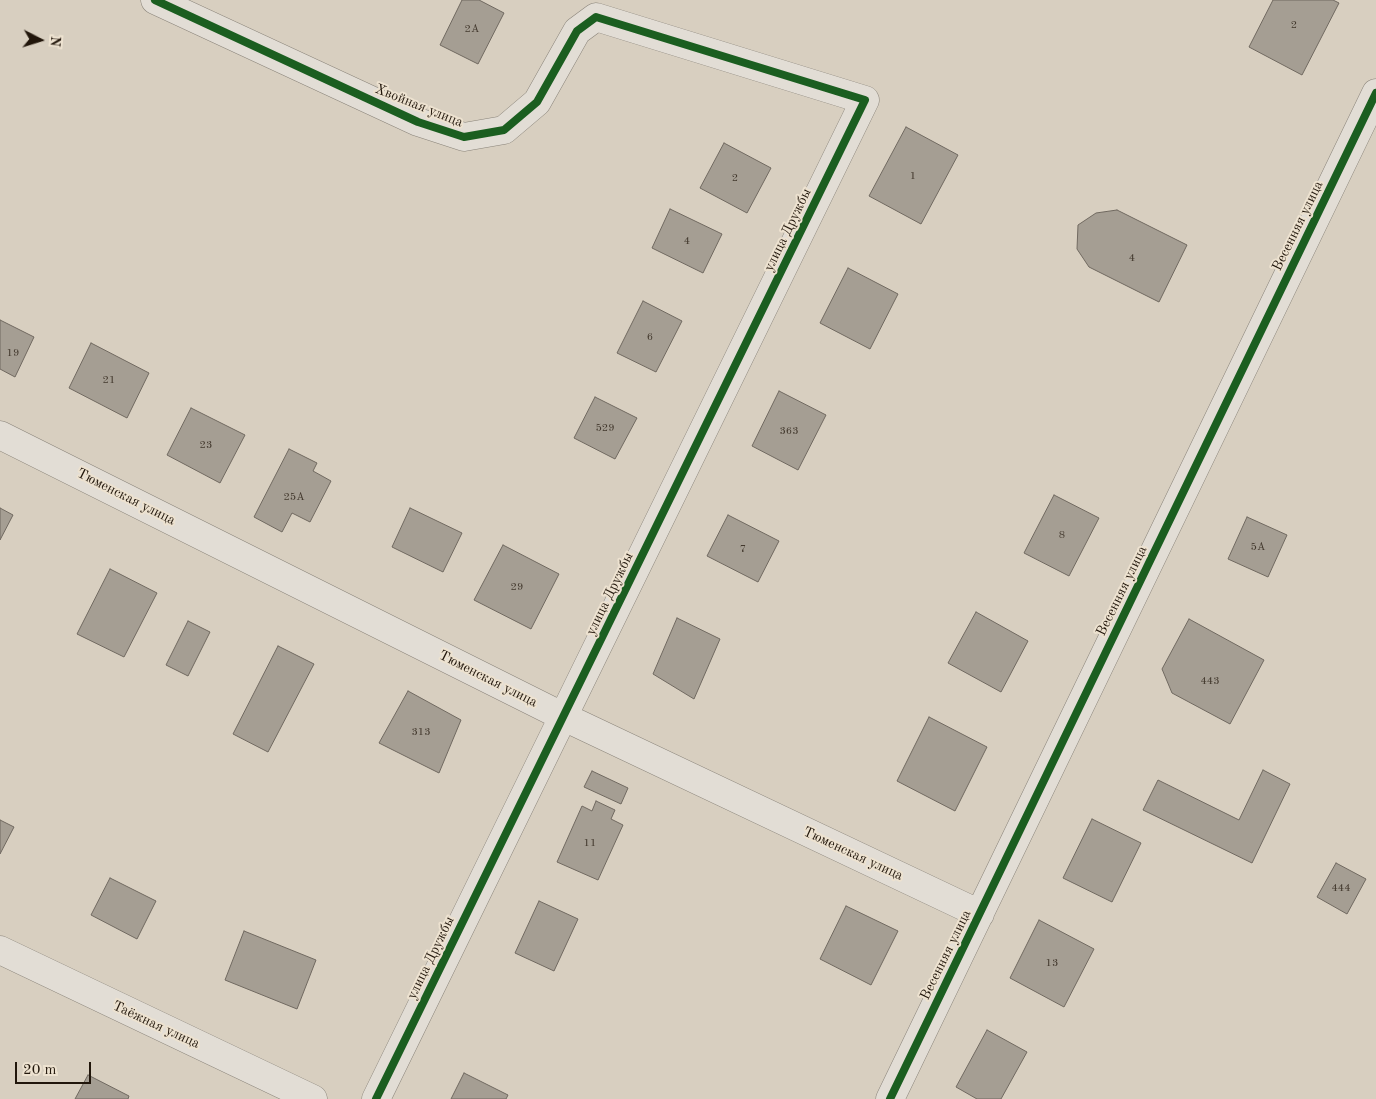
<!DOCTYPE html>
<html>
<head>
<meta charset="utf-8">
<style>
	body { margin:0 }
	#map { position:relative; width:1376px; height:1099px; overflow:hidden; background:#d8cfc0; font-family:"Old Standard TT",serif }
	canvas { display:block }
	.north { position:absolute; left:15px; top:15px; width:50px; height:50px; -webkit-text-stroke:4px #ede2d0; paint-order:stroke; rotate:95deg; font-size:14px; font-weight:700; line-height:20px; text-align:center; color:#21160b }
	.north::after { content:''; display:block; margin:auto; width:18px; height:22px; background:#21160b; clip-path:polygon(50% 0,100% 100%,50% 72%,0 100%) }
	.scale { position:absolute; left:15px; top:1062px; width:76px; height:22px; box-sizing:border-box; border:2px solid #21160b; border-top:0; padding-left:6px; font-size:15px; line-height:18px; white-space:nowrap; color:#21160b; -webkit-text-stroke:4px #ede2d0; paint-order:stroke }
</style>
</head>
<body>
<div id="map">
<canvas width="1376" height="1099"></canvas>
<div class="north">N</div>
<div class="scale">20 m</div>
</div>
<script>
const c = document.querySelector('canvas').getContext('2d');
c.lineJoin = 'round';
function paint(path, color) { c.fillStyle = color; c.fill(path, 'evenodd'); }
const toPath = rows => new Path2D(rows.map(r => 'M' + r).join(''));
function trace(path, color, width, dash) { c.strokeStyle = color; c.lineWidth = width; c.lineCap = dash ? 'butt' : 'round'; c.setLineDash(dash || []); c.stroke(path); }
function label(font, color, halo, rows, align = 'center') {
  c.font = font + ' "Old Standard TT",serif'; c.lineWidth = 4; c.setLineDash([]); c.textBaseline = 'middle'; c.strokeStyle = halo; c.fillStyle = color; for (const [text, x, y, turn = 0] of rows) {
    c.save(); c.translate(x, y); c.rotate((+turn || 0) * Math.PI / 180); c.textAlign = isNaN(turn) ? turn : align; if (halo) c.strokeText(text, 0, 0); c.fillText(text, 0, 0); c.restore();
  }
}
const building = toPath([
	[462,0,479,0,504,13,478,64,440,45,462,0],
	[1273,0,1333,0,1339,3,1302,75,1249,47,1273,0],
	[906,127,958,155,921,224,869,196,906,127],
	[724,143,771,168,747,213,700,188,724,143],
	[670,209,722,234,703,273,652,248,670,209],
	[1117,210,1187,245,1159,302,1089,267,1077,249,1078,225,1096,213,1117,210],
	[848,268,898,294,870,349,820,323,848,268],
	[643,301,682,321,656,372,617,353,643,301],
	[0,320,34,337,15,377,0,369,0,320],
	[91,343,149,373,127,418,69,388,91,343],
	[779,391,826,415,798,470,752,446,779,391],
	[595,397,637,418,615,459,574,438,595,397],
	[191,408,245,435,220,483,167,455,191,408],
	[289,449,317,463,313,471,331,481,310,522,292,513,282,532,254,517,289,449],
	[1054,495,1099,518,1069,576,1024,553,1054,495],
	[0,508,13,515,0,540,0,508],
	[410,508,462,533,443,572,392,547,410,508],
	[728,515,779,541,758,582,707,556,728,515],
	[1247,517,1287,535,1268,577,1228,559,1247,517],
	[503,545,559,574,531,629,474,600,503,545],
	[110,569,157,593,124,657,77,634,110,569],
	[976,612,1028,641,1001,692,948,663,976,612],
	[677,618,720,639,694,699,653,674,677,618],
	[1189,619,1264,660,1230,724,1172,693,1162,669,1189,619],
	[188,621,210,632,188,676,166,665,188,621],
	[278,646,314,664,268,752,233,734,278,646],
	[408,691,461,720,439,773,379,743,408,691],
	[929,717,987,747,955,811,897,781,929,717],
	[1263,770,1290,784,1252,863,1143,810,1158,780,1239,820,1263,770],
	[592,771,628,788,621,804,584,787,592,771],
	[596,801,615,810,611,819,623,825,598,880,557,862,582,806,592,811,596,801],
	[1092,819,1141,843,1112,902,1063,878,1092,819],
	[0,820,14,827,0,854,0,820],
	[1336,863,1366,879,1347,914,1317,897,1336,863],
	[110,878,156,901,137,939,91,915,110,878],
	[539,901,578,919,554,971,515,953,539,901],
	[846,906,898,931,871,985,820,959,846,906],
	[1039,920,1094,949,1064,1007,1010,978,1039,920],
	[244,931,316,960,297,1009,225,980,244,931],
	[987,1030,1027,1052,1001,1099,977,1099,956,1087,987,1030],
	[464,1073,508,1095,506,1099,451,1099,464,1073],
	[88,1075,129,1096,128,1099,75,1099,88,1075]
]);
const street = toPath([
	[155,0,418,122,464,137,504,130,537,102,577,31,596,17,865,100,376,1099],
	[0,435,564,717,980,914],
	[0,950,313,1099],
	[890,1099,1376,93]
]);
const cycleway = toPath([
	[155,0,418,122,464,137,504,130,537,102,577,31,596,17,865,100,376,1099],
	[890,1099,1376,93]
]);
const numberNames = [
	["2",1294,25],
	["2А",472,29],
	["1",913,176],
	["2",735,178],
	["4",687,241],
	["4",1132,258],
	["6",650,337],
	["19",13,353],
	["21",109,380],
	["529",605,428],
	["363",789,431],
	["23",206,445],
	["25А",294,497],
	["8",1062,535],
	["5А",1258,547],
	["7",743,549],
	["29",517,587],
	["443",1210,681],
	["313",421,732],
	["11",590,843],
	["444",1341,888],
	["13",1052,963]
];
const streetNames = [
	["Хвойная улица",419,106,22],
	["Весенняя улица",1298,226,-64],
	["улица Дружбы",788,230,-64],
	["Тюменская улица",126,497,27],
	["Весенняя улица",1122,591,-64],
	["улица Дружбы",610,594,-64],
	["Тюменская улица",488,679,27],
	["Тюменская улица",853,854,25],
	["Весенняя улица",946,955,-64],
	["улица Дружбы",431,958,-64],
	["Таёжная улица",156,1025,25]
];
paint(building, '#a59e93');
trace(building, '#706960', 1);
trace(street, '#898379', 29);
trace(street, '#e2ddd5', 28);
trace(cycleway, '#1b5e20', 8);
label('11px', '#42382d', null, numberNames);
label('14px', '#21160b', '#ede2d0', streetNames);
</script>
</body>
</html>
